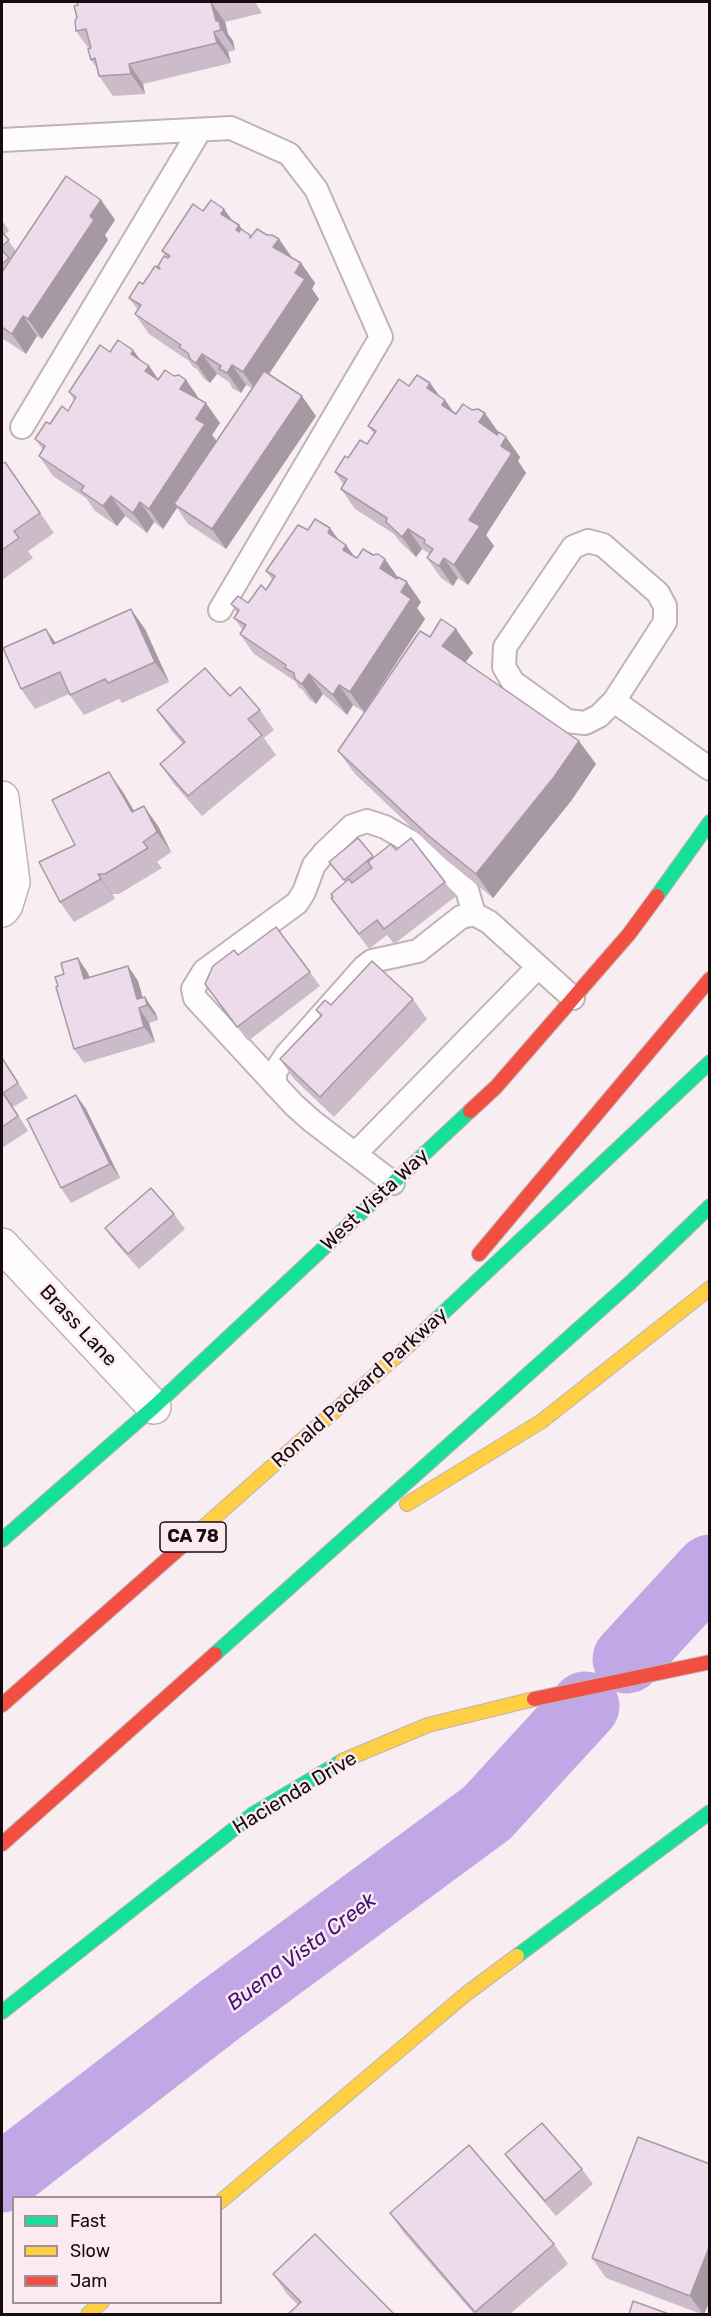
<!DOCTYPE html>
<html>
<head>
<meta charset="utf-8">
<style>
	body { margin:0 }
	#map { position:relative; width:711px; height:2316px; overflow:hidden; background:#f8eef2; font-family:Rubik,sans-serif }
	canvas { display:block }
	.frame { position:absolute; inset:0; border:3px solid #180b10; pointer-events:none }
	.legend { position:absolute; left:12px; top:2196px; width:210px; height:108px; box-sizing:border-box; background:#fbebf1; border:2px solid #a09197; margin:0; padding:8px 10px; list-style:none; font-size:18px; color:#180b10 }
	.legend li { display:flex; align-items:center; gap:12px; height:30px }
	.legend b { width:30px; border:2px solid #a09197 }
</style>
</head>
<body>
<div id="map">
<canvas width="711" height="2316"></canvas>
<div class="frame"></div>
<ul class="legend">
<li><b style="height:8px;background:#16e098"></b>Fast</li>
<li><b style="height:8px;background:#ffcf43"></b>Slow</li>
<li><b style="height:8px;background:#f24e42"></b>Jam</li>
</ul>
</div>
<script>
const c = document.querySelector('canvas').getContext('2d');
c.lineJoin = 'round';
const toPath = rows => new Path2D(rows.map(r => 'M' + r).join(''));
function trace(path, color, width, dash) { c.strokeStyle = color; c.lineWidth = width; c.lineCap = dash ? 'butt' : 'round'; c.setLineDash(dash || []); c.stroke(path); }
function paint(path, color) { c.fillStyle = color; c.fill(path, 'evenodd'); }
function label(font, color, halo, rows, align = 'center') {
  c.font = font + ' Rubik,sans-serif'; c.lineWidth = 5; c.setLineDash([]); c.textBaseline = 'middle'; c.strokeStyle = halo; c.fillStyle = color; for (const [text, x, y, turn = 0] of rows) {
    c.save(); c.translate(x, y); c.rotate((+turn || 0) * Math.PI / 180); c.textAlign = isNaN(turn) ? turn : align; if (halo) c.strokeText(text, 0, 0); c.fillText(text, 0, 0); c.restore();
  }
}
const river = toPath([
	[627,1659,710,1569],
	[2,2178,221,2009,487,1813,585,1706]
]);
const lane = toPath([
	[2,140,231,128,289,154,316,189,381,337,220,610],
	[22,427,200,130],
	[588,541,603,545,658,593,665,606,665,622,614,701,599,716,585,723,567,721,513,682,504,667,505,647,573,547,588,541],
	[614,701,710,769],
	[275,1085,275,1072,286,1055,364,967,372,961,418,951,461,917,474,914,489,922,573,998],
	[355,1154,538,967],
	[393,1183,312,1121,294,1105,195,998,193,989,204,971,297,903,304,892,314,865,324,853,352,826,367,821,385,827,430,853,467,890,474,914]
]);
const street = toPath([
	[2,798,13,882,6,905,2,910],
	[2,1245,154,1407]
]);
const fast = toPath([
	[657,896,710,822],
	[409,1345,710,1062],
	[2,1540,154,1407,470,1111],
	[215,1654,630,1283,710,1206],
	[517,1956,710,1812],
	[2,2012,253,1814,342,1761]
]);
const slow = toPath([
	[407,1504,542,1421,710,1288],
	[198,1532,409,1345],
	[342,1761,428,1725,534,1699],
	[220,2202,466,1994,517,1956],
	[88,2314,102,2302]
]);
const jam = toPath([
	[470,1111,496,1087,629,934,657,896],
	[479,1254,710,979],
	[534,1699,710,1662],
	[2,1705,198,1532],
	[2,1844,215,1654]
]);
const wall = toPath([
	[77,2,255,2,262,13,225,22,228,34,233,41,235,50,228,52,231,63,143,84,145,94,113,96,99,76,97,68,91,60,89,49,76,31,78,5],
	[101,200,115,220,105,235,108,240,42,339,37,336,26,354,2,338,2,220,9,231,4,235,16,251],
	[224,209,233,221,239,225,243,230,251,237,267,235,279,239,292,258,301,263,315,283,312,289,319,299,269,374,316,416,226,549,188,524,177,508,163,529,154,522,147,533,125,516,117,526,95,511,86,498,53,476,39,456,43,450,35,439,68,411,74,400,69,392,110,352,133,350,141,361,149,366,158,379,174,376,186,380,200,400,220,423,212,435,217,441,252,388,246,385,241,393,233,389,229,382,217,374,210,383,204,379,197,369,193,367,189,361,149,334,135,314,138,310,129,298,160,269,167,258,162,251,203,211],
	[430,383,439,396,454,413,498,433,520,457,518,461,526,473,486,535,494,546,468,585,458,578,453,586,441,578,427,558,430,554,422,549,416,557,400,542,394,534,355,509,341,489,343,484,335,472,348,458,367,444,374,434,368,426,409,386],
	[5,462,54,533,28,551,33,558,2,580,2,464],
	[330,528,339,540,346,545,354,556,398,578,421,602,417,608,425,619,364,712,353,705,347,715,323,694,316,704,309,699,302,689,299,688,295,681,254,654,240,634,243,630,234,618,237,613,231,604,248,603,266,590,272,579,266,571,308,530],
	[145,629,169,682,122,703,119,699,84,715,69,694,35,709,21,689,56,643],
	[430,637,473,653,465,662,596,764,571,801,493,898,445,859,355,774,338,751],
	[230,696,260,710,274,730,264,738,276,755,202,816,174,784,160,764,183,744,171,730,157,710],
	[123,792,134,811,158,826,171,852,157,862,162,868,119,894,112,894,115,899,74,922,60,902,75,845],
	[358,838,374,858,396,850,445,882,455,897,394,944,387,935,369,949,331,898,333,897,345,882,329,862],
	[238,955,310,972,320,986,248,1041,205,984],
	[128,966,138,981,143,998,155,1012,158,1020,149,1023,155,1042,84,1063,74,1049,58,986,64,974,88,973,89,978],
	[413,999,427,1019,334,1117,294,1079,280,1059,320,1016,316,1010,331,1005],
	[2,1057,28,1098,13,1107,28,1131,2,1148],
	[76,1095,86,1109,120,1178,71,1203,61,1188],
	[174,1214,185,1229,139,1269,115,1242,105,1228],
	[505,2154,582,2169,593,2184,556,2216,516,2169],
	[390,2213,554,2244,568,2264,510,2314,474,2314,404,2233],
	[592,2258,710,2301,704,2314,701,2314,606,2278],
	[273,2274,394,2314,298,2305,287,2294]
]);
const shadedWall = toPath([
	[211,2,225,22,228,34,233,41,235,50,216,21],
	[214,32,228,52,231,63,217,43],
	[129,64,143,84,145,94,131,74],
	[101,200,115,220,105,235,108,240,42,339,28,319,90,216],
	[224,209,237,228,239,225,253,245,250,250,221,214],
	[279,239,293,259,273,247],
	[301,263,315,283,312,289,319,299,257,392,243,372,295,273],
	[23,316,37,336,26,354,12,334],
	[133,350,147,369,149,366,163,386,146,372,131,354],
	[202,354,217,374,210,383,196,363],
	[232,365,246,385,241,393,227,373],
	[186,380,200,400,180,389],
	[430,383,444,402,445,400,459,420,456,425,427,388],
	[302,396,316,416,226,549,212,529],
	[206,403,220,423,212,435,219,444,174,504,177,508,163,529,149,509,196,419],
	[485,413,499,433,493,442,479,422],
	[506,437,520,457,518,461,526,473,486,535,494,546,468,585,454,565,469,520,501,446],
	[111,496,125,516,117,526,103,506],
	[140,502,154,522,147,533,133,513],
	[330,528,344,548,346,545,360,565,357,570,328,533],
	[408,529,422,549,416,557,402,537],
	[444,558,458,578,453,586,439,566],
	[385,559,399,579,394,588,380,568],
	[407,582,421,602,417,608,425,619,364,712,350,692],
	[131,609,145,629,169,682,155,662],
	[46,629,60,649,53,644],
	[456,629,473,653,459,670,442,646],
	[309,674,323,694,316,704,302,684],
	[339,685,353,705,347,715,333,695],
	[579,741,596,764,571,801,493,898,476,874],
	[109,772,123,792,146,832,132,812],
	[144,806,158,826,171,852,157,832],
	[98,874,112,894,115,899,101,879],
	[78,958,88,973,94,994,84,979],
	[128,966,138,981,145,1006,137,999],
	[145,997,155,1012,158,1020,147,1005],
	[139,1008,149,1023,155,1042,144,1027],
	[76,1095,86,1109,120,1178,110,1164],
	[710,2245,710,2301,704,2314,703,2314,690,2296]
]);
const building = toPath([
	[77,2,211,2,216,21,219,21,221,30,214,32,217,43,129,64,131,74,99,76,95,58,91,60,88,49,91,48,86,29,76,31,75,21,77,17,74,6,78,5,77,2],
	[66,176,101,200,90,216,94,220,28,319,23,316,12,334,2,327,2,272,66,176],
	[211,200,224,209,221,214,239,225,236,230,239,232,241,229,250,235,250,238,257,229,267,235,272,235,279,239,273,247,301,263,295,273,305,279,243,372,232,365,227,373,219,369,221,366,202,354,196,363,190,359,188,353,179,347,181,345,135,314,141,305,129,298,139,282,143,284,155,266,160,269,158,266,164,256,168,258,170,256,162,251,193,204,203,211,211,200],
	[2,232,9,240,2,246,2,232],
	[2,250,9,258,2,264,2,250],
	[118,340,133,350,131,354,149,366,145,371,158,380,165,370,174,376,179,375,186,380,180,389,206,403,196,419,205,424,149,509,140,502,133,513,111,496,103,506,81,491,84,486,39,456,45,446,35,439,46,422,50,424,62,406,68,411,76,397,69,392,100,345,110,352,118,340],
	[264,371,302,396,212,529,174,504,264,371],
	[417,375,430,383,427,388,445,400,442,405,456,414,463,404,472,410,478,409,485,413,479,422,497,435,499,432,506,437,501,446,512,453,469,520,480,526,454,565,444,558,439,566,427,558,433,549,424,543,425,540,408,529,402,537,386,522,387,518,341,489,347,479,335,472,345,456,348,458,360,440,367,444,376,431,368,426,399,379,409,386,417,375],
	[5,462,40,513,14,531,19,538,2,550,2,464,5,462],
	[315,519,330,528,328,533,346,545,343,550,357,558,363,549,373,555,378,554,385,559,380,568,397,579,398,577,407,582,401,592,411,599,350,692,339,685,333,695,309,674,302,684,295,679,294,673,285,668,286,665,240,634,246,625,234,618,239,610,231,604,238,596,248,603,261,585,266,590,275,576,266,571,298,525,308,530,315,519],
	[131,609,155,662,108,683,105,679,70,695,60,672,21,689,3,648,46,629,53,644,131,609],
	[441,619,456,629,442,646,579,741,554,777,476,874,429,836,338,751,420,631,430,637,441,619],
	[205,668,230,696,240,687,260,710,248,719,262,735,188,796,160,764,185,742,157,710,205,668],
	[109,772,132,812,144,806,157,832,143,842,148,848,105,874,98,874,101,879,60,902,39,862,75,845,52,800,109,772],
	[358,838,373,856,344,880,329,862,358,838],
	[411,838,445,882,384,929,377,920,359,934,331,898,333,897,331,894,349,879,352,883,372,868,368,862,391,844,396,850,411,838],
	[276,927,310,972,237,1027,205,984,213,966,234,950,238,955,276,927],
	[78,958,84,979,128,966,137,999,145,997,147,1005,139,1008,144,1027,74,1049,56,987,58,986,55,977,64,974,61,963,78,958],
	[372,961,413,999,320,1097,280,1059,322,1015,316,1010,325,1000,331,1005,372,961],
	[2,1058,18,1083,3,1093,18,1116,2,1127,2,1058],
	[76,1095,110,1164,61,1188,27,1119,76,1095],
	[151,1188,174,1214,128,1254,105,1228,151,1188],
	[542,2123,582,2169,545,2201,505,2154,542,2123],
	[638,2137,710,2164,710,2245,690,2296,592,2258,638,2137],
	[469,2145,554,2244,475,2312,390,2213,469,2145],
	[315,2234,394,2314,288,2314,301,2302,273,2274,315,2234],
	[633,2301,669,2314,629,2314,633,2301]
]);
const shields = [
	[193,1537,66]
];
const shieldNames = [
	["CA 78",193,1537]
];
const streetNames = [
	["West Vista Way",375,1200,-43],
	["Brass Lane",78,1326,47],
	["Ronald Packard Parkway",360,1388,-42],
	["Hacienda Drive",295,1793,-31]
];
const waterNames = [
	["Buena Vista Creek",302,1952,-37]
];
trace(river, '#c1a7e5', 69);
trace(lane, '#beb3b7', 26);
trace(street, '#beb3b7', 36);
trace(fast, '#beb3b7', 16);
trace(slow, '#beb3b7', 16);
trace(jam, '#beb3b7', 16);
trace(lane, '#fefcfd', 22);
trace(street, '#fefcfd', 33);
trace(fast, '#16e098', 14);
trace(slow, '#ffcf43', 14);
trace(jam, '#f24e42', 14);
paint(wall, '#ccbbc9');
paint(shadedWall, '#a699a4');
paint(building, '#eddaea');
trace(building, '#a699a4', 1.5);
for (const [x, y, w] of shields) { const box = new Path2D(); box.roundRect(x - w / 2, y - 15, w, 30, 4.5); c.fillStyle = '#fbebf1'; c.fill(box); trace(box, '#180b10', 1.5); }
label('bold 18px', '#180b10', null, shieldNames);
label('20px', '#180b10', '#fbebf1', streetNames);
label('italic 21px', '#451178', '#fbebf1', waterNames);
</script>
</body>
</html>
